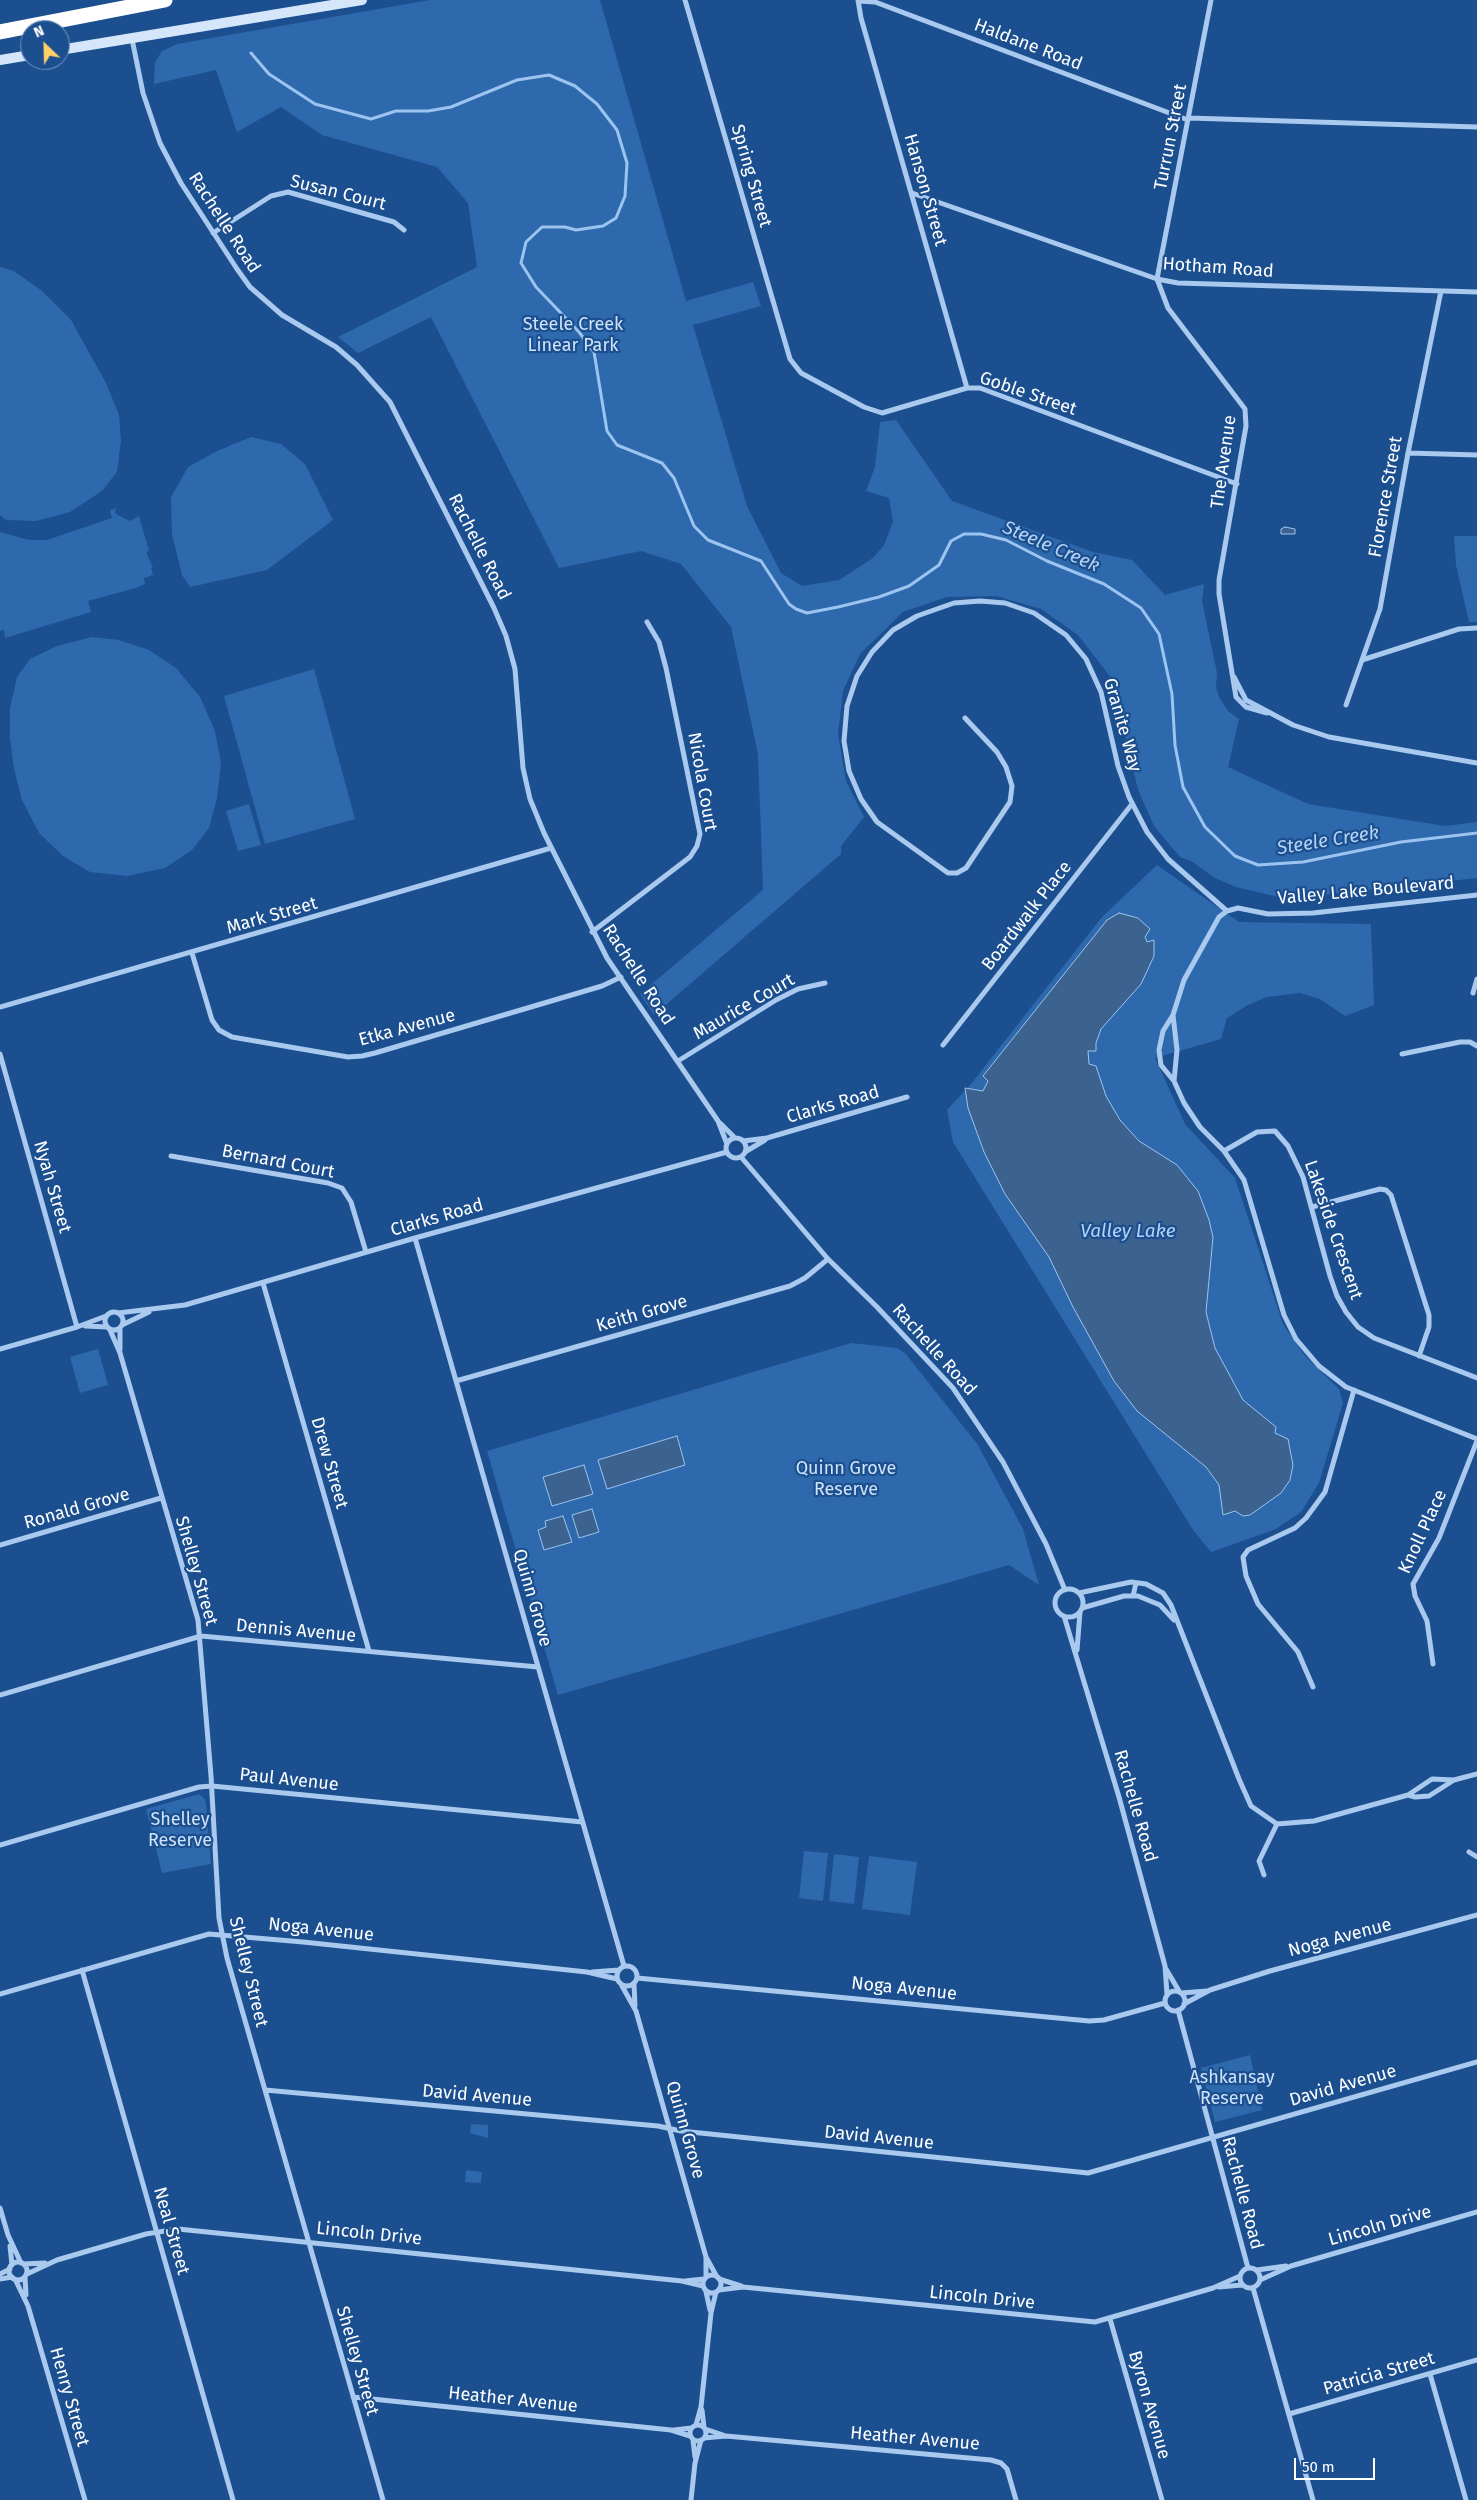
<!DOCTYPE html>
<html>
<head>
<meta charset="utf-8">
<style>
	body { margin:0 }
	#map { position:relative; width:1477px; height:2500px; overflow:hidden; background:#1b4f8f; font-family:"Fira Sans",sans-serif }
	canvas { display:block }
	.north { position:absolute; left:20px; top:20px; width:50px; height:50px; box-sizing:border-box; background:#1b4f8f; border:1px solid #7695bc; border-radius:50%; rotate:336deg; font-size:14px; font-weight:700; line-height:20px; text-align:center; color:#fff }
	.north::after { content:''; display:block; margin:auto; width:18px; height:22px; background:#ffd166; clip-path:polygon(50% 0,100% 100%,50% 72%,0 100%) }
	.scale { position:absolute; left:1294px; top:2458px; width:81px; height:22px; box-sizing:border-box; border:2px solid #fff; border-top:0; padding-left:6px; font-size:15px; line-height:18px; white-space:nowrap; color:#fff; -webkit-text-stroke:4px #1b4f8f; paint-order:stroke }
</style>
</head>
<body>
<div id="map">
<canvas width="1477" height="2500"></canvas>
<div class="north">N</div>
<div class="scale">50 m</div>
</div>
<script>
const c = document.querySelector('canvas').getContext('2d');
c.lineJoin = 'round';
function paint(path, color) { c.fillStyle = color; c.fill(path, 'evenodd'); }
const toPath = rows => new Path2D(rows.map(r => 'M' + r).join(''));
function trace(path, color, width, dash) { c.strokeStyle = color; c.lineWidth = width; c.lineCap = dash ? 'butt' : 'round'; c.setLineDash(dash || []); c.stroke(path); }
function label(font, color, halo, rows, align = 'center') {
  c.font = font + ' "Fira Sans",sans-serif'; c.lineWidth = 4.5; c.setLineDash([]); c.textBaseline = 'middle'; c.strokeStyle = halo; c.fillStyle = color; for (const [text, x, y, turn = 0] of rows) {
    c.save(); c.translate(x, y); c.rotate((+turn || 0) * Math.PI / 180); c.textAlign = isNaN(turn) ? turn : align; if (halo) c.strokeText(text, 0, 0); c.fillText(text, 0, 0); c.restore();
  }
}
const green = toPath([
	[430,0,600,0,686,301,753,282,761,306,693,325,747,506,781,573,802,586,839,580,873,558,884,545,893,522,889,498,866,491,875,467,880,422,896,420,952,501,1093,552,1132,560,1165,595,1204,584,1202,601,1217,673,1216,687,1219,697,1228,711,1239,719,1228,767,1308,804,1445,826,1477,822,1477,878,1287,899,1236,887,1215,878,1191,861,1180,857,1154,826,1138,790,1112,679,1078,635,1041,609,996,596,947,597,903,612,860,654,843,691,838,734,846,781,864,817,841,846,841,854,654,1015,640,994,763,890,758,754,731,627,681,564,641,551,559,568,431,317,358,353,338,337,477,267,468,203,437,167,322,135,281,107,237,132,216,70,154,84,155,62,162,51,177,44],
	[0,267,14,271,42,291,71,320,106,383,119,415,121,441,117,472,102,491,70,512,36,521,6,520,0,515],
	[251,437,281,444,305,464,333,520,267,570,190,587,182,575,172,534,171,497,188,467,217,451],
	[117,508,115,511,116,514,130,521,139,516,149,551,146,552,153,568,151,568,153,575,144,578,145,584,136,588,88,601,91,612,5,638,4,630,0,631,0,532,29,540,47,540,112,518,110,510],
	[1454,536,1477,536,1477,622,1469,622,1456,565],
	[92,637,119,640,149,650,176,668,200,697,215,731,221,763,217,798,209,828,192,850,165,868,127,876,90,872,63,856,39,833,22,800,14,769,10,738,10,708,17,677,30,659,57,646],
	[314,669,355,819,265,844,224,696],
	[249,804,261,845,238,851,226,811],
	[1157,865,1239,922,1371,924,1374,1005,1345,1016,1320,999,1300,993,1267,997,1248,1005,1227,1018,1221,1039,1155,1058,1185,1124,1235,1178,1283,1324,1305,1356,1339,1389,1343,1403,1319,1483,1301,1512,1276,1529,1211,1552,1193,1530,953,1142,947,1110,971,1084,1102,917],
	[851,1343,897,1348,905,1353,978,1445,1023,1529,1039,1585,1009,1565,558,1695,487,1451],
	[98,1349,108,1385,80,1393,70,1357],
	[199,1794,205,1799,206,1804,211,1864,162,1873,146,1809],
	[804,1851,828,1853,823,1901,799,1898],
	[834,1854,859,1857,854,1904,829,1901],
	[869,1856,917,1862,910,1915,862,1909],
	[1250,2055,1262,2110,1215,2122,1201,2068],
	[471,2124,488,2125,488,2138,470,2133],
	[466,2170,482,2172,481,2183,465,2182]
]);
const water = toPath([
	[1285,527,1295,529,1295,534,1281,534,1281,529,1285,527],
	[1119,913,1138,918,1150,929,1145,937,1147,942,1154,940,1154,956,1141,984,1101,1029,1096,1043,1096,1051,1088,1051,1089,1064,1096,1066,1106,1096,1120,1120,1139,1141,1177,1165,1198,1191,1209,1220,1213,1237,1206,1312,1215,1348,1243,1400,1276,1427,1275,1433,1288,1439,1293,1465,1290,1480,1281,1493,1250,1515,1243,1516,1235,1511,1223,1515,1219,1485,1206,1467,1137,1411,1114,1381,1073,1307,1049,1257,1005,1194,984,1152,968,1108,965,1088,983,1091,988,1081,983,1076,1107,920,1119,913],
	[677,1436,685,1465,607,1489,598,1460,677,1436],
	[584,1465,593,1494,552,1506,543,1477,584,1465],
	[592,1509,599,1532,579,1538,572,1515,592,1509],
	[563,1516,572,1542,544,1550,538,1530,546,1527,545,1521,563,1516]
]);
const stream = toPath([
	[251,53,269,74,315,104,371,119,396,111,428,111,451,107,517,80,549,75,575,86,597,104,617,130,627,163,625,196,616,218,603,226,576,230,565,227,542,227,526,242,521,263,536,287,579,332,594,352,607,431,617,445,662,463,674,478,694,526,708,540,761,561,789,604,796,609,807,613,838,607,879,597,909,586,939,565,951,541,964,534,981,534,1006,540,1047,561,1104,584,1141,608,1159,634,1172,694,1175,745,1183,787,1205,827,1235,856,1258,865,1303,862,1401,842,1477,833]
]);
const street = toPath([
	[685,0,790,359,801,373,864,407,882,413,967,388,980,388,1237,484],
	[858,0,861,18,967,388],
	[1211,0,1157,279,1168,308,1245,409,1246,426,1219,580,1219,594,1236,697,1246,707,1267,713],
	[858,1,875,2,1188,120],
	[132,39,143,93,160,143,181,183,237,269,250,287,282,315,336,347,357,365,390,402,494,608,506,636,515,669,523,768,530,799,544,833,607,958,718,1121,727,1144],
	[1189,118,1477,127],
	[912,193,1157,279,1178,283,1477,292],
	[213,233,271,196,288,192,394,222,404,230],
	[1408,453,1477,455],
	[1362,660,1459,629,1477,628],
	[1234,677,1246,700,1293,725,1329,737,1477,763],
	[1346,705,1380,609,1408,453,1441,291],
	[965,718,997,752,1006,767,1012,786,1010,802,966,868,957,873,948,873,877,822,861,799,849,771,844,741,847,706,857,676,872,652,893,630,917,616,954,603,980,601,1005,603,1034,613,1066,635,1086,659,1101,692,1118,766,1129,797,1147,832,1168,859,1227,911],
	[1477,895,1313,913,1268,914,1238,908,1227,911,1219,917,1184,980,1173,1015,1163,1031,1159,1050,1161,1065,1174,1081,1184,1103,1200,1127,1224,1151,1244,1180,1284,1315,1296,1339,1319,1366,1346,1387,1477,1439],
	[592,932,690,857,697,846,700,834,666,668,659,642,647,622],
	[192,953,212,1020,219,1030,232,1037,348,1057,362,1056,375,1053,602,986,621,977],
	[1473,993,1477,979],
	[0,1007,551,848],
	[1173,1015,1177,1050,1174,1081],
	[943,1045,1132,804],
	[0,1054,77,1327],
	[1402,1054,1460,1042,1470,1042,1477,1046],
	[678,1061,776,1000,798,989,825,983],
	[720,1123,735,1138],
	'726 1148a10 10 0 1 1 20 0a10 10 0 1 1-20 0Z',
	[743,1141,767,1138,907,1097],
	[1224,1151,1257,1132,1275,1131,1288,1146,1303,1177,1330,1276,1337,1296,1346,1312,1358,1327,1374,1338,1477,1378],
	[745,1152,765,1140],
	[171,1156,328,1183,342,1188,351,1202,366,1252],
	[741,1157,828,1259,877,1307,953,1388,1003,1462,1046,1544,1065,1590],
	[1312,1207,1380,1189,1386,1190,1391,1195,1429,1315,1429,1327,1419,1356],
	[415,1238,624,1966],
	[263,1283,369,1651],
	'105 1321a9 9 0 1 1 18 0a9 9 0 1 1-18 0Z',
	[118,1313,185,1305,415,1238,727,1152],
	[122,1325,149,1312],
	[85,1326,107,1327],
	[110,1330,120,1353,198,1620,211,1776,219,1918,227,1958,383,2500],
	[0,1349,77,1327,106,1316],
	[120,1350,120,1328],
	[456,1381,790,1286,805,1278,828,1259],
	[0,1545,161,1498],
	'1055 1603a14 14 0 1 1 28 0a14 14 0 1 1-28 0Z',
	[1079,1593,1131,1582,1146,1584,1163,1593,1171,1605,1239,1779,1251,1806,1277,1824,1314,1821,1408,1795,1432,1779,1454,1780],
	[1133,1596,1136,1583],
	[1082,1608,1124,1596,1138,1596,1160,1605,1174,1620],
	[1064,1616,1119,1797,1165,1966,1167,1994],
	[1077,1650,1080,1612],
	[1433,1664,1427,1621,1415,1596,1413,1584,1439,1538,1477,1441],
	[1313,1687,1298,1652,1258,1604,1246,1576,1243,1557,1248,1550,1295,1528,1306,1518,1325,1492,1354,1390],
	[0,1695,201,1636,538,1667],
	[1408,1795,1415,1797,1429,1796,1454,1780,1477,1774],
	[0,1845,199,1787,212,1786,582,1822],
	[1469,1852,1477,1857],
	[1264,1875,1259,1861,1277,1824],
	'617 1976a10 10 0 1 1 20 0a10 10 0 1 1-20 0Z',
	[1166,1969,1179,1991],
	[82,1970,233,2500],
	[592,1972,619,1970],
	[637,1978,1089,2021,1104,2020,1165,2003],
	[634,1984,635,2006],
	[622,1986,636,2011,706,2257,717,2277],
	'1165 2001a10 10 0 1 1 20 0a10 10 0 1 1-20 0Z',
	[1181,1993,1207,1991],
	[0,1994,209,1934,303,1942,587,1972,617,1979],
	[1184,2004,1210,1990,1270,1971,1477,1915],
	[1178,2010,1248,2268],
	[265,2090,658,2126,681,2131,1088,2173,1477,2062],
	[0,2208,8,2235,21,2263],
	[10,2246,12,2265],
	'9 2271a9 9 0 1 1 18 0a9 9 0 1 1-18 0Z',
	[23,2264,45,2263],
	'1240 2278a10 10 0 1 1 20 0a10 10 0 1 1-20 0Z',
	[1257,2270,1286,2266],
	[0,2274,10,2269],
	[27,2274,57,2260,146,2234,178,2229,682,2281,703,2286],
	'703 2284a9 9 0 1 1 18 0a9 9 0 1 1-18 0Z',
	[25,2277,26,2295],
	[706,2277,706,2257],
	[0,2279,12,2277],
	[15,2279,28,2306,85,2500],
	[719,2279,741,2286],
	[1260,2280,1291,2266,1477,2212],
	[685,2281,704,2279],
	[1219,2287,1242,2285],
	[1253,2288,1313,2500],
	[719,2290,743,2287,1095,2322,1213,2288,1240,2276],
	[706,2292,710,2310],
	[1110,2319,1162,2500],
	[1430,2374,1466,2500],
	[353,2397,671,2430,690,2436],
	[702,2410,704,2427],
	[1289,2414,1477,2360],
	'690 2433a8 8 0 1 1 16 0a8 8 0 1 1-16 0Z',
	[696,2425,701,2407,711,2313,716,2292],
	[705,2429,723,2435],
	[674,2430,691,2428],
	[704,2438,726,2436,991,2460,1001,2463,1007,2469,1016,2500],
	[693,2440,695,2457],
	[691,2500,695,2463,701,2440]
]);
const secondary = toPath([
	[60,50,362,0],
	[0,60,30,55]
]);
const highway = toPath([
	[0,32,165,0]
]);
const streetNames = [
	["Haldane Road",1028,45,21],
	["Turrun Street",1171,137,-79],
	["Spring Street",751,176,74],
	["Hanson Street",925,190,74],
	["Susan Court",338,193,14],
	["Rachelle Road",224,223,57],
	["Hotham Road",1218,268,4],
	["Goble Street",1028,394,19],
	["The Avenue",1224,462,-82],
	["Florence Street",1386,497,-80],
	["Rachelle Road",479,547,63],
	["Granite Way",1122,725,74],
	["Nicola Court",702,782,80],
	["Valley Lake Boulevard",1366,891,-5],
	["Mark Street",272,916,-16],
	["Boardwalk Place",1027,916,-52],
	["Rachelle Road",638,975,57],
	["Maurice Court",744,1007,-30],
	["Etka Avenue",407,1028,-15],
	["Clarks Road",833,1105,-16],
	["Bernard Court",278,1162,11],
	["Nyah Street",52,1187,74],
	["Clarks Road",437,1218,-16],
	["Lakeside Crescent",1333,1230,71],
	["Keith Grove",642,1314,-16],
	["Rachelle Road",934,1350,48],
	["Drew Street",329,1463,74],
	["Ronald Grove",77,1509,-16],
	["Knoll Place",1423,1532,-65],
	["Shelley Street",196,1571,74],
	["Quinn Grove",532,1598,74],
	["Dennis Avenue",296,1631,5],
	["Paul Avenue",289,1780,6],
	["Rachelle Road",1135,1806,74],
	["Noga Avenue",321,1930,6],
	["Noga Avenue",1340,1938,-15],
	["Shelley Street",248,1972,76],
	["Noga Avenue",904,1989,6],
	["David Avenue",1343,2086,-16],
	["David Avenue",477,2096,5],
	["Quinn Grove",685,2130,74],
	["David Avenue",879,2138,6],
	["Rachelle Road",1242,2193,75],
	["Lincoln Drive",1380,2226,-16],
	["Neal Street",171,2231,74],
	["Lincoln Drive",369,2234,6],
	["Lincoln Drive",982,2298,6],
	["Shelley Street",357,2361,74],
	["Patricia Street",1379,2374,-16],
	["Henry Street",69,2397,74],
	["Heather Avenue",513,2400,6],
	["Byron Avenue",1149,2405,74],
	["Heather Avenue",915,2439,5]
];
const parkNames = [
	["Steele Creek",573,325],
	["Linear Park",573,346],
	["Quinn Grove",846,1469],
	["Reserve",846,1490],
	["Shelley",180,1820],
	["Reserve",180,1841],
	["Ashkansay",1232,2078],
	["Reserve",1232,2099]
];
const waterNames = [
	["Steele Creek",1051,547,23],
	["Steele Creek",1328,841,-9],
	["Valley Lake",1128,1232]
];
paint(green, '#2e69ad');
paint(water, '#3c6290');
trace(water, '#9cc4f0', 1);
trace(stream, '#9cc4f0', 3);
trace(street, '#a9c9ee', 5);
trace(secondary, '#d6e6fa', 10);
trace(highway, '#fff', 15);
label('18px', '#fff', '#1b4f8f', streetNames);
label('18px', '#cfe3fa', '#1b4f8f', parkNames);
label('italic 19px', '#b5d3f5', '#1b4f8f', waterNames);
</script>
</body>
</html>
